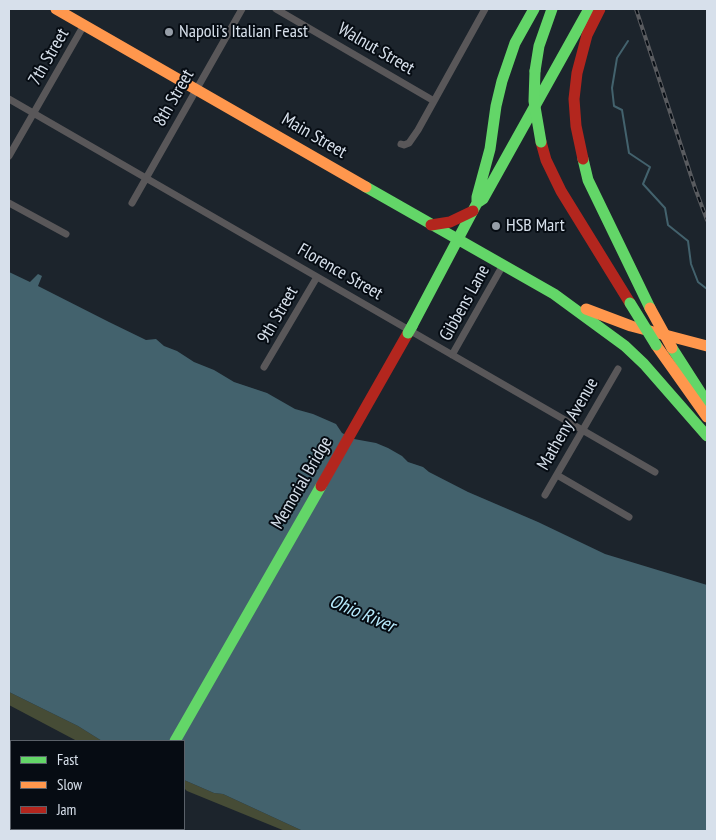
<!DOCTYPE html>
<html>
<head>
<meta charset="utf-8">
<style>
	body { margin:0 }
	#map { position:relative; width:716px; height:840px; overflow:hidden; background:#1c242c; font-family:"PT Sans Narrow",sans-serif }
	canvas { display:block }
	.frame { position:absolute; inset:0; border:10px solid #d7e0eb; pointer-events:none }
	.legend { position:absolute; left:10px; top:740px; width:175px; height:90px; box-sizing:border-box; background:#060c13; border:1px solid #5a6169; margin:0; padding:6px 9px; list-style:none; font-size:15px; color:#d7e0eb }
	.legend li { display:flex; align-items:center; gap:10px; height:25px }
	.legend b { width:25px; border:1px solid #5a6169 }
</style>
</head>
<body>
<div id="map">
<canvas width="716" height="840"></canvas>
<div class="frame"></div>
<ul class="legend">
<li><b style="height:6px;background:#63d668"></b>Fast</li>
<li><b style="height:6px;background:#ff974d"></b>Slow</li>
<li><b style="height:6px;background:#b3261e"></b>Jam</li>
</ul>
</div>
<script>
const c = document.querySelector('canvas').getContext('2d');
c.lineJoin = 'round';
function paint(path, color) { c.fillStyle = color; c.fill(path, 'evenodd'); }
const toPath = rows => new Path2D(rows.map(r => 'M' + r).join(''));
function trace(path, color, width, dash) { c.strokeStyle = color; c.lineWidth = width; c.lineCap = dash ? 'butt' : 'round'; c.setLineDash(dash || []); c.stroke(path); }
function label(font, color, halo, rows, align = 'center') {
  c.font = font + ' "PT Sans Narrow",sans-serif'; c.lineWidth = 4; c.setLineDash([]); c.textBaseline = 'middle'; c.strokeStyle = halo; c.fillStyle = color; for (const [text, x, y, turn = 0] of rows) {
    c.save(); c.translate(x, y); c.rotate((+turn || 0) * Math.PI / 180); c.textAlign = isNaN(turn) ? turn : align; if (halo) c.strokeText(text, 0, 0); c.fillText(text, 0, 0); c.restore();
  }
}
const forest = toPath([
	[9,692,78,726,102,741,77,741,9,705],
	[184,780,214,793,223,794,303,831,285,831,187,791,184,788]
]);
const water = toPath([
	[9,272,30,282,38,274,42,276,38,286,109,322,146,340,156,339,164,346,177,351,194,362,214,370,234,382,267,393,295,409,313,414,336,424,342,433,354,439,376,443,388,448,402,456,408,462,423,467,429,472,468,492,538,522,605,554,707,585,707,831,303,831,223,794,214,793,184,780,184,741,102,741,78,726,9,692]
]);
const stream = toPath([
	[628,41,617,58,612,88,614,106,622,110,629,153,650,167,643,184,665,208,668,225,688,241,691,264,698,282,707,289]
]);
const street = toPath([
	[276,9,434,101],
	[9,99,655,472],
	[401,144,404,145,409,143,418,130,485,9],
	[9,156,84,25],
	[9,203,66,234],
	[132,203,242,9],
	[452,355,503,265],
	[264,367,317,277],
	[557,475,629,517],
	[545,495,618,369],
	[22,831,25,829]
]);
const fast = toPath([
	[535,71,539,46,552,9],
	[583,159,588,180,650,308],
	[366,187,554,294],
	[477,203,477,197,490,149,496,106,502,81,515,43,534,9],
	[554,294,625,346,644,364,707,436],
	[412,326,477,203,483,199,589,9],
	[672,348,706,401],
	[175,741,321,486],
	[123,831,125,829]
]);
const slow = toPath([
	[56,9,366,187],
	[586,309,631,326,707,346],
	[656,345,707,417]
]);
const jam = toPath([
	[541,142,546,160,561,191,630,303],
	[583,159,576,126,574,99,577,73,587,35,600,9],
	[431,225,450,222,473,211],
	[321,486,408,333]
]);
const rail = toPath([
	[636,9,695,188,707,220]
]);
const fastBridge = toPath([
	[535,71,534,101,541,142],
	[630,303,656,345],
	[408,333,412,326]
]);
const slowBridge = toPath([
	[650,308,672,348]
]);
const markers = [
	[169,32,5,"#969ea8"],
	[496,226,5,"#969ea8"]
];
const poiNames = [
	["Napoli’s Italian Feast",179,32],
	["HSB Mart",506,226]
];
const streetNames = [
	["Walnut Street",376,49,30],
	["7th Street",49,57,-60],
	["8th Street",174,98,-60],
	["Main Street",314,136,30],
	["Florence Street",340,272,30],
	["Gibbens Lane",465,303,-61],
	["9th Street",278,315,-60],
	["Matheny Avenue",568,424,-60],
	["Memorial Bridge",302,483,-60]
];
const waterNames = [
	["Ohio River",362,614,23]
];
paint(forest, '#464c36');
paint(water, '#43626d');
trace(stream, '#43626d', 2);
trace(street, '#595759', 7);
trace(fast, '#63d668', 11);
trace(slow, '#ff974d', 11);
trace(jam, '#b3261e', 11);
trace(rail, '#595b5f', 4);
trace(rail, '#060c13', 2, [5.5]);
trace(fastBridge, '#63d668', 11);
trace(slowBridge, '#ff974d', 11);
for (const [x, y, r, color] of markers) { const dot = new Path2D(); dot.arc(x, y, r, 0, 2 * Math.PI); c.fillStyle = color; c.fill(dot); trace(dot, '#060c13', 2); }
label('18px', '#d7e0eb', '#060c13', poiNames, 'left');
label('18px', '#d7e0eb', '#060c13', streetNames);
label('italic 19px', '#b7eafc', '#060c13', waterNames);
</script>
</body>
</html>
